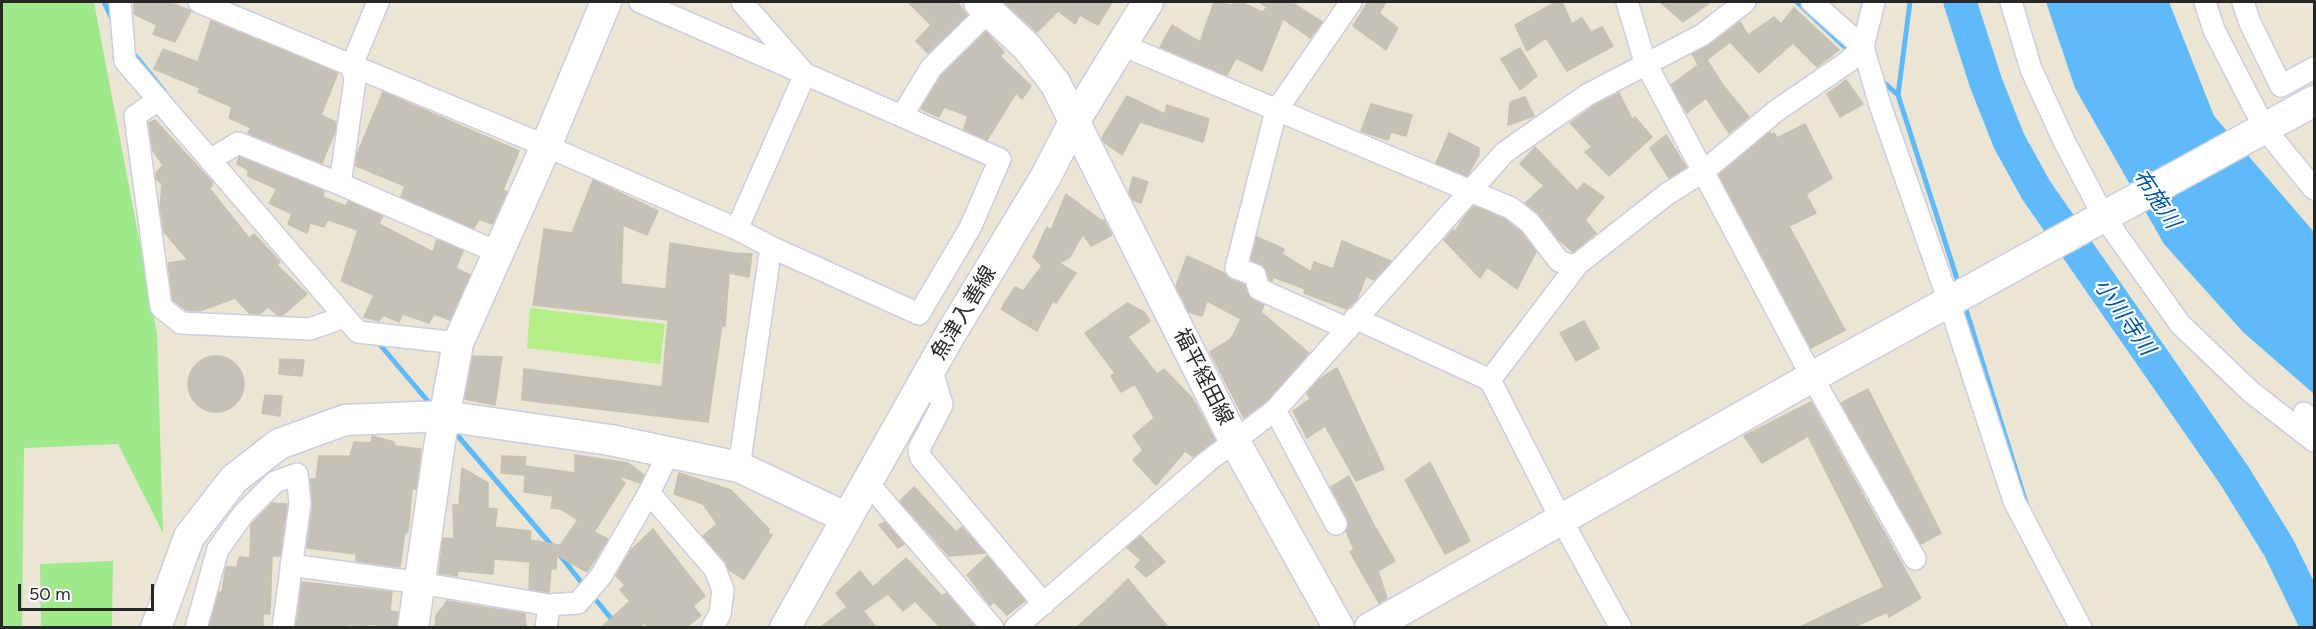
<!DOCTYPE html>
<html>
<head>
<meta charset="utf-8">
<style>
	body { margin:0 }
	#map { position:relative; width:2316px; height:629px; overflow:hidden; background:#ebe5d6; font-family:Figtree,sans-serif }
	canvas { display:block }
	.frame { position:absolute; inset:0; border:3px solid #272727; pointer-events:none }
	.scale { position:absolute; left:18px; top:584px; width:136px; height:27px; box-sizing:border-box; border:3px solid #272727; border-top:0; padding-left:8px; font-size:18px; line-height:21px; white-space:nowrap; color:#272727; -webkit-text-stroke:4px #fff; paint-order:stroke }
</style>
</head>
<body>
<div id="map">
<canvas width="2316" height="629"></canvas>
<div class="frame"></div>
<div class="scale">50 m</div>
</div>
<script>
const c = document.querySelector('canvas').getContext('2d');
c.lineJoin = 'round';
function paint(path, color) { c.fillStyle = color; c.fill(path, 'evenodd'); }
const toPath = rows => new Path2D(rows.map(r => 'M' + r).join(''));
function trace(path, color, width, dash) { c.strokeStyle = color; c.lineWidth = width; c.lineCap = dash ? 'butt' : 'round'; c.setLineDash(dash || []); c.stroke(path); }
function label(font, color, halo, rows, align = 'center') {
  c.font = font + ' Figtree,"Noto Sans JP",sans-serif'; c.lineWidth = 4.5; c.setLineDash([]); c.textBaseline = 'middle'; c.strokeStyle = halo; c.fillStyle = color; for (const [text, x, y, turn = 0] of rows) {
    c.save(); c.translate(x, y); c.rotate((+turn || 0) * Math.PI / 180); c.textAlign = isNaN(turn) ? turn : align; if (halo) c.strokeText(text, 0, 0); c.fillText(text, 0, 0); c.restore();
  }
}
const green = toPath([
	[2,2,94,2,157,334,163,533,118,444,24,448,22,628,2,627],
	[113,561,112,627,41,627,40,564]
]);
const pitch = toPath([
	[530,308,665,324,660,364,527,348]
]);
const water = toPath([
	[2046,2,2169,2,2214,116,2314,232,2314,394,2243,332,2164,244,2075,88]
]);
const stream = toPath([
	[104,2,114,23],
	[1797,2,1850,52],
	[130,49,164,91],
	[1879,78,1898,95,1959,285],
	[1898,95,1910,2],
	[1964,303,2027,506],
	[376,340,432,406],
	[452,429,553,547],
	[559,554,585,587],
	[591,594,619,628]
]);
const river = toPath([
	[1960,2,1986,83,2009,141,2036,190,2234,475,2279,548,2314,620]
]);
const building = toPath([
	[134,2,169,2,191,11,175,42,153,34,157,25,134,14,134,2],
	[908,2,957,2,967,15,928,53,916,41,931,25,908,2],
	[1004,2,1112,2,1098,25,1080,15,1075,24,1058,11,1037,32,1004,2],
	[1214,2,1232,5,1236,2,1240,2,1263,12,1267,7,1259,2,1291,2,1322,22,1310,38,1283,19,1262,71,1236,58,1227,75,1160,47,1172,25,1200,42,1214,2],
	[1368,2,1386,2,1379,13,1398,28,1386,50,1353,26,1368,2],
	[1556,2,1562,2,1572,24,1582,18,1591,32,1602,27,1613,46,1567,71,1546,38,1527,51,1515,25,1556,2],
	[1660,2,1711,2,1683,22,1660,2],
	[1794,8,1839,50,1817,67,1793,43,1759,73,1730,42,1707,60,1723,85,1749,117,1729,133,1706,98,1687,113,1671,85,1698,65,1692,54,1710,45,1740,22,1748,35,1774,17,1781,24,1794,8],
	[211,21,338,73,321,115,336,122,335,132,322,163,248,133,251,128,229,118,232,107,198,92,200,88,154,69,163,49,198,62,211,21],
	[986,32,1004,52,1000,56,1031,86,1022,99,1016,93,987,140,964,129,968,116,944,107,939,117,921,109,941,76,986,32],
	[1520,48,1537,76,1520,90,1501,59,1520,48],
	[1846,80,1863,104,1840,117,1827,94,1846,80],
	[383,92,519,151,503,190,507,192,492,224,479,219,474,228,401,197,405,186,356,166,357,154,383,92],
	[1619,93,1632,119,1635,117,1652,137,1609,176,1585,152,1592,147,1570,123,1594,106,1619,93],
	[1127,96,1165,114,1167,105,1209,119,1203,142,1140,122,1122,155,1105,143,1102,138,1127,96],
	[1525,97,1534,116,1508,125,1510,102,1525,97],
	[1371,104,1412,115,1406,136,1391,132,1388,140,1361,131,1371,104],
	[155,120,212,182,212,186,209,188,249,238,254,234,280,262,277,265,307,294,283,315,278,315,268,307,260,314,249,313,235,298,200,311,186,310,173,300,168,263,188,260,164,232,160,208,162,184,156,179,156,173,163,165,153,151,149,123,155,120],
	[1805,124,1832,178,1806,194,1816,213,1789,226,1845,330,1811,348,1719,175,1770,132,1772,135,1774,133,1777,138,1805,124],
	[1449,133,1479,148,1479,155,1467,176,1436,163,1449,133],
	[1666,135,1686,167,1669,178,1650,148,1666,135],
	[1535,147,1577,191,1584,183,1604,197,1585,220,1596,233,1573,252,1558,239,1538,213,1525,203,1544,186,1520,164,1535,147],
	[239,157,324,191,323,197,346,206,348,201,383,216,379,224,433,252,437,240,463,251,456,268,470,275,450,320,434,314,429,323,403,314,399,322,383,315,379,321,364,317,374,295,341,281,358,230,328,220,324,227,310,223,307,233,288,224,292,214,269,203,277,189,248,176,248,170,237,164,239,157],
	[1133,177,1148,182,1141,203,1133,200,1129,192,1133,177],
	[593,180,658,211,647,235,623,225,621,284,666,289,670,243,734,253,752,254,749,277,729,273,725,326,722,325,708,422,522,400,524,369,662,387,668,320,533,305,544,229,572,233,593,180],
	[1066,194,1102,221,1104,220,1112,235,1091,246,1083,234,1070,257,1059,263,1076,273,1056,303,1053,301,1037,331,1001,309,1015,287,1023,291,1042,266,1033,257,1047,227,1051,230,1066,194],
	[1474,206,1504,219,1521,232,1536,252,1517,289,1487,267,1480,278,1444,240,1453,230,1455,232,1462,220,1474,206],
	[1257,237,1284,249,1282,254,1311,272,1314,262,1333,269,1342,241,1391,261,1374,280,1366,276,1357,299,1347,309,1304,293,1305,289,1273,277,1272,281,1270,280,1264,266,1251,260,1257,237],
	[1187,256,1224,273,1231,280,1245,285,1250,298,1264,305,1261,312,1309,353,1266,401,1244,418,1210,352,1231,339,1241,319,1207,301,1202,316,1189,312,1176,286,1187,256],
	[1127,303,1144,312,1150,321,1128,337,1157,374,1164,369,1193,399,1215,440,1193,457,1185,451,1156,485,1133,460,1143,450,1133,436,1154,418,1135,384,1121,392,1111,376,1115,373,1085,333,1127,303],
	[1584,321,1599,348,1576,361,1560,333,1584,321],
	[473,356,502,357,495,405,465,399,473,356],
	'188 384a28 28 0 1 1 56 0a28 28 0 1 1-56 0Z',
	[280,359,304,360,302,376,279,374,280,359],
	[1337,368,1384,469,1356,481,1325,426,1307,438,1293,411,1310,399,1307,393,1321,378,1337,368],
	[1868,389,1941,533,1921,544,1841,403,1868,389],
	[265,395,282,396,280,416,262,413,265,395],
	[1811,402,1921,598,1889,617,1887,612,1854,627,1800,627,1884,587,1808,436,1762,463,1744,436,1811,402],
	[372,436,394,442,395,446,421,449,416,489,412,489,408,532,405,532,400,567,356,561,356,554,307,548,313,504,310,479,316,479,319,456,350,456,354,442,371,443,372,436],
	[575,455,628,463,644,475,640,483,617,475,625,483,594,532,608,539,587,572,557,555,556,569,551,569,549,592,529,589,530,562,494,559,493,574,458,571,457,576,439,573,443,538,454,539,453,505,459,505,462,468,488,483,488,508,497,509,495,527,531,531,530,540,559,545,559,547,578,520,561,509,551,508,553,496,524,492,525,475,501,473,502,456,526,457,525,466,575,473,575,455],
	[1430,462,1470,541,1445,554,1405,480,1430,462],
	[679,473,731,490,769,529,768,533,772,535,744,579,729,570,725,561,703,536,717,524,703,504,674,494,679,473],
	[1349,476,1375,527,1395,561,1378,571,1387,598,1379,603,1350,552,1354,550,1346,531,1349,525,1347,519,1331,487,1349,476],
	[914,487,956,532,962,527,985,553,949,556,900,501,914,487],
	[272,503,287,504,280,556,272,556,270,614,263,614,263,627,209,627,219,592,222,592,226,567,237,567,239,557,250,558,251,525,272,503],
	[885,522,904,544,898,548,879,525,885,522],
	[653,529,705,596,693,606,701,616,686,627,649,627,645,623,638,627,602,627,630,601,620,590,625,585,616,576,630,551,653,529],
	[1141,536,1165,562,1146,577,1135,567,1141,560,1127,548,1141,536],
	[987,556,1025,601,1007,615,994,602,990,605,967,575,987,556],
	[906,558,942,596,946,593,975,627,940,627,915,601,903,611,888,594,863,611,876,627,821,627,847,607,836,593,860,571,873,587,906,558],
	[1128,579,1168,627,1077,627,1108,599,1128,579],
	[302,582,392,592,390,611,398,612,396,627,368,624,368,627,347,624,347,627,296,627,302,582],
	[447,601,525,614,526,627,435,627,436,616,447,601]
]);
const street = toPath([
	[120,2,125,61,358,332,458,343],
	[199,2,546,146,737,229,771,247,919,314,970,228,1000,159,640,2],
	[378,2,352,65,355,80,340,184,497,252],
	[1627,2,1645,62,1812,377,1915,559],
	[1812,2,1863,47],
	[1874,2,1863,47,1880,105,1949,302,2014,501,2081,628],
	[2011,2,2031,69,2065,143,2104,217,2180,324,2251,392,2314,441],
	[2205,2,2214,30,2265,129,2314,189],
	[2243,2,2250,23,2281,86,2314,68],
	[1122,45,1511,208,1530,223,1559,261,1569,265,1578,264,1667,194,1704,171,1776,111,1849,61,1863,47],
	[158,100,135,116,161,307,181,323,310,329,344,317],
	[902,116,931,68,989,11],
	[210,160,238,143,340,184],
	[737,229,805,74,742,2],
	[1355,318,1490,380,1561,519,1621,628],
	[1348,329,1259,289,1255,275,1236,268,1276,111,1351,2],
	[931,368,942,405,919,449,921,458,1044,604],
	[1490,380,1578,264],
	[1275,410,1336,524],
	[2304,413,2314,422],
	[739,467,771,247],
	[867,482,993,628],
	[649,493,715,569,723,590,720,614,712,628],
	[291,565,420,583,549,605,578,603,601,576,649,493,669,452],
	[196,628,218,549,244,513,275,482,297,474,300,503,283,628],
	[546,628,549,605],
	[1015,628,1207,462,1275,410,1505,152,1587,95,1702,35,1745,2]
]);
const secondary = toPath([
	[979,2,1027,47,1055,83,1235,442,1339,628],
	[156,628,189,537,234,479,279,444,345,420,444,416,610,440,739,467,847,518],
	[413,628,440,441,458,343,546,146,606,2],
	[785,628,950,335,1045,178,1074,122,1148,2],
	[1370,628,1812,377,2314,101]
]);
const streetNames = [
	["魚津入善線",964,313,-59],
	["福平経田線",1203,377,63]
];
const waterNames = [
	["布施川",2156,199,56],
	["小川寺川",2124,317,55]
];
paint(green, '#9fe88c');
paint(pitch, '#b5f087');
paint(water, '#5ebaf8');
trace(stream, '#5ebaf8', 5);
trace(river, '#5ebaf8', 33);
paint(building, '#c6c1b6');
trace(building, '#c6c1b0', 1.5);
trace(street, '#cbcde2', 24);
trace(secondary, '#cbcde2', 33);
trace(street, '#fff', 21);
trace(secondary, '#fff', 30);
label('21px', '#272727', '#fff', streetNames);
label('italic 22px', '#02549f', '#fff', waterNames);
</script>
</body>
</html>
